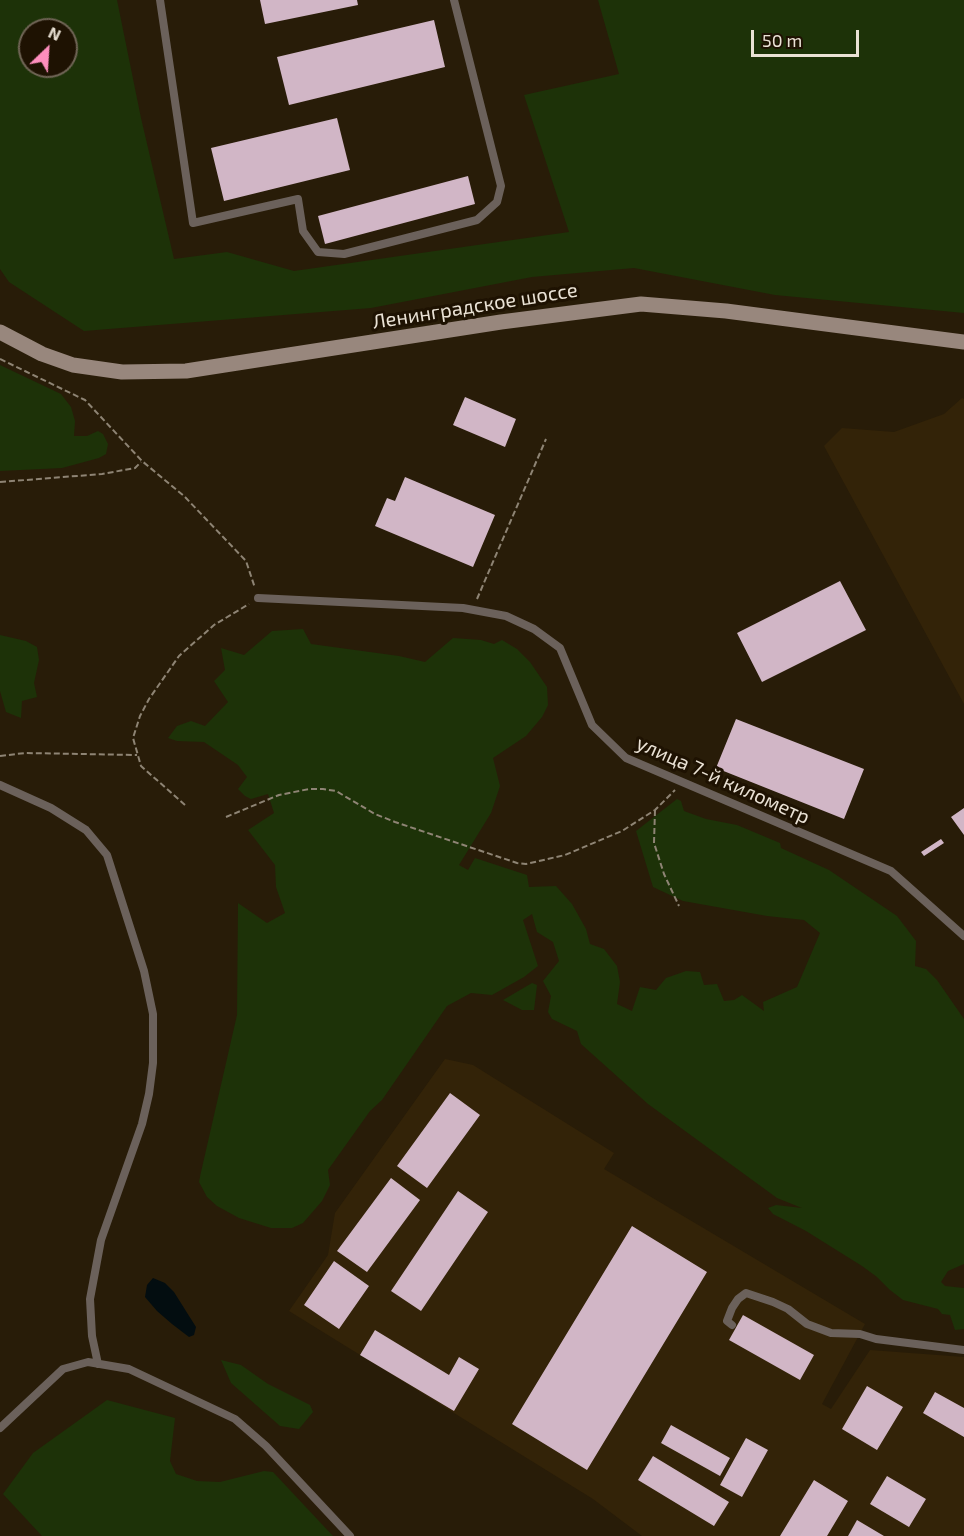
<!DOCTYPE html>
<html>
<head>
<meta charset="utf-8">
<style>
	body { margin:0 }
	#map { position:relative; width:964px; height:1536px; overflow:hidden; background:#281c08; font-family:"Exo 2",sans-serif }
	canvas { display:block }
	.north { position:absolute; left:18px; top:18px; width:60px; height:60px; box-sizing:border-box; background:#1e1202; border:2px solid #706556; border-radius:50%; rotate:25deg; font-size:16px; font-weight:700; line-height:24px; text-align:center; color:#eae2d5 }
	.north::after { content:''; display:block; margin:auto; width:21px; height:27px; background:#fe8ebd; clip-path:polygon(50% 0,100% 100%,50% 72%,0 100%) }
	.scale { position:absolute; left:751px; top:30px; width:108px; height:27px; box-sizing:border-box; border:3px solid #eae2d5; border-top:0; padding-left:8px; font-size:18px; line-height:21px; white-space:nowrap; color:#eae2d5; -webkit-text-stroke:4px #1e1202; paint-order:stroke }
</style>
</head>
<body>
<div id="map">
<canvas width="964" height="1536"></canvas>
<div class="north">N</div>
<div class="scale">50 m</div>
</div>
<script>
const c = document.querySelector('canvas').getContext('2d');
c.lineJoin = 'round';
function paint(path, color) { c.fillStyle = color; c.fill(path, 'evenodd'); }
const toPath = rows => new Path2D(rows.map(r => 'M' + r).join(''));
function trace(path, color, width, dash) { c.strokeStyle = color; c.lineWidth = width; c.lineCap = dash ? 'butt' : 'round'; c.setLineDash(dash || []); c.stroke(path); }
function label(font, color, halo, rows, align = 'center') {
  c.font = font + ' "Exo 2",sans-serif'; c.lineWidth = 6; c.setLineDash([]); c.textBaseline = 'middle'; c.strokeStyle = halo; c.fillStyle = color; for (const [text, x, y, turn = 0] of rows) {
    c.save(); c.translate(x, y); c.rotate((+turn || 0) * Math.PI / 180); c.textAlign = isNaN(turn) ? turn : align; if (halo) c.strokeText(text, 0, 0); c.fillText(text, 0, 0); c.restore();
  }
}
const built = toPath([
	[962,398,964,399,964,704,824,446,842,428,894,432,944,414],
	[445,1059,473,1065,614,1153,604,1169,865,1324,822,1404,831,1409,870,1350,964,1357,964,1536,642,1536,593,1499,289,1311,328,1255,335,1213]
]);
const green = toPath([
	[0,0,117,0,141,118,174,259,227,252,294,271,569,232,524,95,619,74,598,0,964,0,964,313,775,295,634,268,532,277,371,308,84,331,9,282,0,269],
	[30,30,66,30,66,66,30,66],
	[0,365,61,394,71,407,75,421,74,436,87,436,98,431,103,434,108,444,106,454,99,458,62,468,0,471],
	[303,629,311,644,399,656,425,662,453,638,481,640,494,644,502,640,517,649,530,662,547,687,548,705,542,717,526,736,493,758,500,786,491,813,459,865,468,870,475,858,527,875,529,887,556,886,572,904,586,929,590,944,604,949,617,966,620,982,617,1004,632,1011,640,987,656,990,666,978,686,971,700,972,704,985,717,984,724,1001,734,1000,742,995,764,1011,763,1002,797,987,820,933,804,920,767,916,683,901,653,887,636,831,677,799,681,801,684,811,706,819,737,825,780,843,781,848,829,870,897,916,916,941,915,966,926,969,937,980,964,1019,964,1264,948,1271,941,1282,945,1286,964,1288,964,1329,955,1330,950,1315,942,1314,938,1309,903,1300,890,1290,877,1277,862,1266,806,1231,773,1214,768,1208,776,1205,802,1208,777,1198,648,1104,581,1044,577,1031,552,1019,548,1012,551,996,543,981,559,961,553,942,537,932,532,914,523,920,538,966,524,977,492,995,471,993,447,1006,382,1100,370,1111,328,1170,330,1185,322,1201,303,1223,292,1228,271,1228,239,1218,217,1206,207,1197,199,1182,201,1172,237,1015,238,903,267,923,285,913,276,887,275,865,248,830,274,813,268,794,251,799,245,796,238,789,247,777,238,765,204,742,177,741,168,738,177,726,191,721,205,726,228,702,214,681,225,670,221,648,244,655,272,631],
	[0,635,26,641,37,647,39,660,34,683,37,697,22,701,21,718,6,712,0,691],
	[532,983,537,985,534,1010,522,1010,503,1000],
	[221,1360,241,1365,268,1384,310,1405,313,1412,299,1429,280,1426,231,1383],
	[107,1400,175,1418,170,1461,176,1474,197,1481,220,1482,264,1471,273,1472,333,1536,42,1536,3,1494,33,1453]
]);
const water = toPath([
	[153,1278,165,1283,174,1292,196,1327,194,1335,189,1337,172,1324,157,1311,145,1297,147,1285]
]);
const building = toPath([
	[260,0,357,0,358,5,265,24],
	[434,20,445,67,289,105,277,57],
	[337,118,350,170,224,201,211,148],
	[468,176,475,204,325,244,318,216],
	[465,397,516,419,505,447,453,425],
	[405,477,495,515,473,567,375,526,387,498,395,501],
	[840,581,866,630,762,682,737,633],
	[736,719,864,769,844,819,716,768],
	[964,808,964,835,951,817],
	[941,839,944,843,924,856,921,852],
	[450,1093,480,1115,427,1188,397,1166],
	[391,1178,420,1200,367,1272,337,1251],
	[458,1191,488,1212,421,1311,391,1291],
	[632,1226,707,1272,587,1470,512,1424],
	[334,1261,369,1286,339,1329,304,1305],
	[743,1315,814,1355,800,1380,729,1340],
	[375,1330,449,1375,459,1357,479,1369,454,1411,360,1355],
	[867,1386,903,1407,877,1450,842,1429],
	[935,1392,964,1408,964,1437,923,1413],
	[671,1425,730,1458,720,1476,661,1443],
	[746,1438,768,1450,742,1497,720,1485],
	[653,1456,729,1502,714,1526,638,1480],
	[887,1476,926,1499,909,1527,870,1504],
	[814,1480,848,1501,827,1536,780,1536],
	[857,1520,884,1536,848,1536]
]);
const path = toPath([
	[0,359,85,400,142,461,184,496,246,561,255,588],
	[0,482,102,474,135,468,141,462],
	[477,599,546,439],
	[0,756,25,753,137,755],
	[185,805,141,766,133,738,140,716,149,699,179,656,214,625,249,604],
	[655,810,654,843,664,874,679,906],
	[226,817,279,795,309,789,323,789,336,791,375,814,395,822,517,863,526,864,565,855,622,831,655,810,675,790]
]);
const lane = toPath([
	[160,0,193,223,298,199,303,231,318,252,344,254,477,220,497,202,501,186,454,0],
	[258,598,463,608,506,616,534,629,560,648,592,725,626,758,891,871,964,936],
	[0,785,51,808,86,830,107,855,144,971,153,1014,153,1063,149,1094,142,1124,101,1240,90,1299,92,1336,98,1364],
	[732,1325,727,1321,732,1308,738,1299,746,1293,773,1302,788,1309,807,1324,831,1333,860,1334,876,1339,964,1350],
	[0,1428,63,1369,88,1362,129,1369,235,1419,266,1446,350,1536]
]);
const secondary = toPath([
	[0,332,42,354,73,365,122,372,186,371,501,322,641,304,726,311,964,342]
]);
const streetNames = [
	["Ленинградское шоссе",475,306,-9],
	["улица 7-й километр",723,780,24]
];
paint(built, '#332308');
paint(green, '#1d3208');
paint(water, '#030d10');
paint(building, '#d1b6c6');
trace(path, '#8e8474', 2, [6, 3]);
trace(lane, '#6b615b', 8);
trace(secondary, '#98877d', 15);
label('20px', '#eae2d5', '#1e1202', streetNames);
</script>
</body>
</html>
